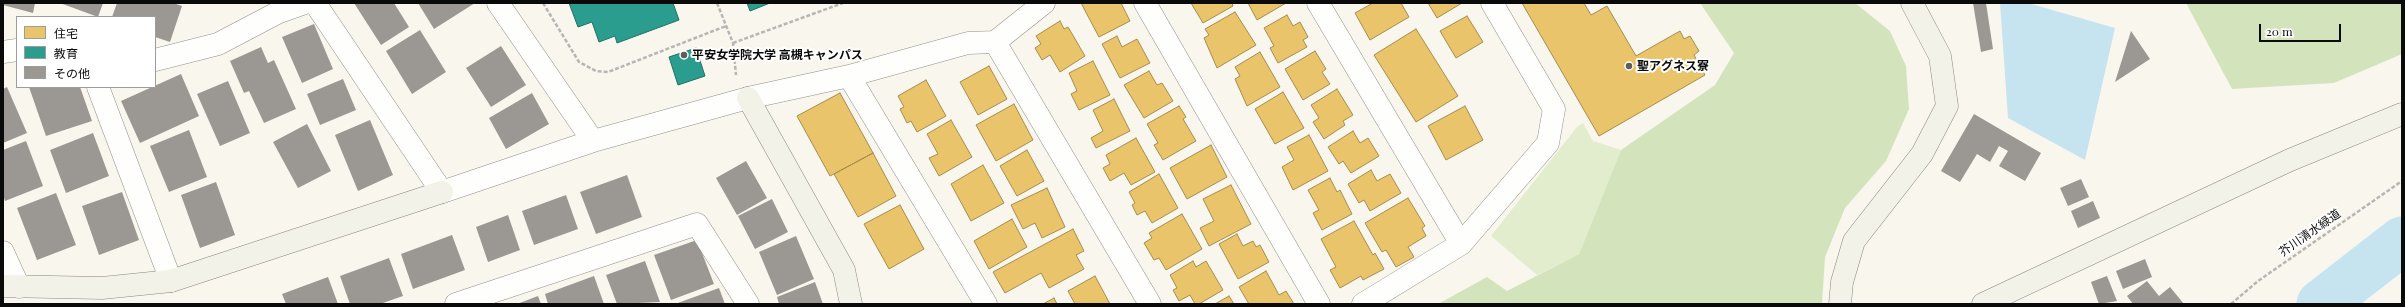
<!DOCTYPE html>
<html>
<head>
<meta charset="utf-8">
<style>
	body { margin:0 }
	#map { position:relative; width:2405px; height:307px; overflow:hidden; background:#f9f6ed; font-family:"Playfair Display","Noto Sans JP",serif }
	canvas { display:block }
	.frame { position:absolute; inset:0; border:4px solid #0a0a0a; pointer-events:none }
	.legend { position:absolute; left:16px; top:16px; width:140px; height:72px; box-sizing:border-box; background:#fff; border:1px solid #9d9d9d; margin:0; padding:5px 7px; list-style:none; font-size:12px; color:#0a0a0a }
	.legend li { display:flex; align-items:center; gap:8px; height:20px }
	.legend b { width:20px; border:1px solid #9d9d9d }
	.scale { position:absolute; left:2259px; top:24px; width:82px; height:18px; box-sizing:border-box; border:2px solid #0a0a0a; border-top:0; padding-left:5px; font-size:12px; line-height:14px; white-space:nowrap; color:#0a0a0a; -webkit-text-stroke:3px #fff; paint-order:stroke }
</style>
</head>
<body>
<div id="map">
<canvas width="2405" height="307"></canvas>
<div class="frame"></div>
<ul class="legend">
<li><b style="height:11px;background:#e9c46a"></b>住宅</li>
<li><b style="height:11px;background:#2a9d8f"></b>教育</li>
<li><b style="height:11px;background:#9b9894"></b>その他</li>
</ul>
<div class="scale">20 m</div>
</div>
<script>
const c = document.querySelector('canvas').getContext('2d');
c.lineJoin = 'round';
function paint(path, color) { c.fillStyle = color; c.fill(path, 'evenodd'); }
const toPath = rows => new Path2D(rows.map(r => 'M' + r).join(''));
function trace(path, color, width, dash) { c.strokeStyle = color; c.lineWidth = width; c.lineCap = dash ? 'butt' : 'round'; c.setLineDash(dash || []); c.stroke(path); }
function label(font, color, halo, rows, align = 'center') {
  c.font = font + ' "Playfair Display","Noto Sans JP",serif'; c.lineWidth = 4; c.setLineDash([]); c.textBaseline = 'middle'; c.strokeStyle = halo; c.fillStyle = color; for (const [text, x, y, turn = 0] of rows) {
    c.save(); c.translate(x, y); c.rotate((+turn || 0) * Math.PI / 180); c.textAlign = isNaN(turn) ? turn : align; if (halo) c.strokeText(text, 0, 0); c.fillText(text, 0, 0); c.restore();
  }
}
const green = toPath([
	[1583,123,1593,141,1621,150,1579,254,1537,275,1491,236,1577,127]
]);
const forest = toPath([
	[1700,3,1855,3,1890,31,1906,66,1909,109,1886,161,1845,208,1825,257,1822,304,1438,304,1487,277,1507,291,1579,254,1621,150,1715,85,1734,53],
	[2186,3,2402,3,2402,54,2334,83,2232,89]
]);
const water = toPath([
	[2000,3,2028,3,2115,28,2085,160,2008,118]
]);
const homes = toPath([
	[1081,3,1121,3,1130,21,1099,37,1081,3],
	[1191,3,1232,3,1233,6,1203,23,1191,3],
	[1248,3,1286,3,1257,20,1248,3],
	[1373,3,1401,3,1409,17,1370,40,1355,13,1373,3],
	[1428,3,1462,3,1437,18,1428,3],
	[1522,3,1584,3,1591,15,1607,6,1636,56,1680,31,1684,39,1690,36,1699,51,1694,55,1705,75,1599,136,1522,3],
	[1235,12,1256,45,1217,68,1204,38,1209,35,1205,29,1235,12],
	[1287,15,1293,26,1300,22,1308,37,1303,40,1307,47,1278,63,1270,48,1274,46,1264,28,1287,15],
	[1467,16,1483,42,1456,58,1440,31,1467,16],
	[1060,21,1064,29,1068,27,1085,56,1060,72,1050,55,1042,60,1035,48,1041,44,1036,36,1060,21],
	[1416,29,1458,96,1416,122,1374,55,1416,29],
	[1117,36,1122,47,1137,39,1150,63,1120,78,1102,44,1117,36],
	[1315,51,1326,69,1322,72,1330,84,1303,100,1285,69,1315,51],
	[1260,52,1280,87,1247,106,1235,79,1240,76,1235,67,1260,52],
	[1093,61,1110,95,1079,110,1071,94,1077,91,1069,73,1093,61],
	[989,66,1007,99,978,115,960,82,989,66],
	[1149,71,1157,85,1162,83,1173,101,1144,118,1124,85,1149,71],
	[926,80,946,116,917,132,911,121,907,123,900,109,904,107,898,96,926,80],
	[1337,89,1353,115,1343,121,1345,125,1324,139,1313,122,1319,118,1311,105,1337,89],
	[1283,92,1304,128,1275,144,1255,109,1283,92],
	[840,93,873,153,830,176,797,116,840,93],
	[1114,99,1130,131,1096,148,1091,138,1103,131,1093,110,1114,99],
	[1014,104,1033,140,996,161,976,125,1014,104],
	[1179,106,1186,117,1183,119,1196,141,1163,160,1154,145,1158,143,1147,124,1179,106],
	[1465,106,1483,140,1446,160,1428,126,1465,106],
	[951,120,972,157,939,176,929,158,938,154,927,134,951,120],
	[1353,131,1360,143,1368,138,1379,156,1351,173,1343,161,1339,164,1328,147,1353,131],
	[1309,135,1328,171,1293,190,1282,167,1294,160,1287,147,1309,135],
	[1136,138,1155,172,1131,185,1124,173,1110,181,1103,168,1110,164,1106,155,1136,138],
	[1211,145,1227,177,1187,199,1170,168,1211,145],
	[1027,150,1044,181,1017,196,1000,166,1027,150],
	[873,153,896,196,858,217,834,174,873,153],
	[983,165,1004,203,971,221,951,184,983,165],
	[1371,170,1377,181,1390,174,1401,193,1370,211,1364,200,1359,203,1348,184,1371,170],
	[1159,174,1178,208,1152,223,1145,211,1137,215,1132,205,1135,203,1129,192,1159,174],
	[1330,178,1337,192,1340,190,1352,214,1322,230,1313,213,1319,210,1308,190,1330,178],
	[1231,185,1251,224,1209,246,1200,228,1214,221,1203,199,1231,185],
	[1047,188,1065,227,1042,238,1035,223,1023,229,1011,205,1047,188],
	[1408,198,1425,226,1422,228,1426,236,1408,247,1414,257,1396,267,1386,250,1382,252,1365,223,1408,198],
	[900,205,924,249,889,269,864,224,900,205],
	[1182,214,1202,249,1166,270,1159,258,1154,260,1144,243,1152,238,1149,233,1182,214],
	[1012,219,1027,247,989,269,974,241,1012,219],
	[1354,221,1373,255,1375,253,1384,269,1363,280,1361,276,1340,288,1330,270,1336,267,1321,239,1354,221],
	[1073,229,1084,251,1076,255,1084,269,1049,288,1041,273,1005,293,993,272,1073,229],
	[1237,234,1243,246,1253,241,1256,247,1260,245,1269,262,1238,279,1219,244,1237,234],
	[1193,261,1196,267,1206,261,1223,290,1199,304,1195,304,1190,295,1179,301,1173,290,1177,288,1170,275,1193,261],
	[1266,271,1279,295,1286,291,1294,304,1249,304,1239,287,1266,271],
	[1095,276,1110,304,1075,304,1068,291,1095,276],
	[1229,296,1234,304,1215,304,1229,296],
	[1054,298,1057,304,1043,304,1054,298]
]);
const schools = toPath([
	[569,3,673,3,679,20,617,43,615,36,599,42,592,22,578,27,569,3],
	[747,3,770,3,750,11,747,3],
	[696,48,705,76,678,85,669,57,696,48]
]);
const river = toPath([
	[2321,304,2402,241]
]);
const building = toPath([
	[3,3,35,3,33,13,3,5],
	[60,3,103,3,98,17],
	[117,3,173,3,182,6,170,42,155,37,155,17,112,17],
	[354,3,394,3,409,27,381,45],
	[418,3,475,3,434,29],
	[1973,3,1986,3,1993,49,1981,52],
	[314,24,333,69,302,83,282,37],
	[420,30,446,72,412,94,386,51],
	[2131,31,2150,59,2115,82],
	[501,46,526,85,491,107,466,68],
	[261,47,268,63,274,60,296,109,264,123,249,91,244,93,230,61],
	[181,74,199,116,140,143,121,101],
	[343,79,356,110,320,125,307,94],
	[228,81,250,133,220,146,197,94],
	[7,87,27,133,3,143,3,89],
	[29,87,80,87,92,121,46,136],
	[532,93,549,124,506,149,489,118],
	[1974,114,2041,153,2025,181,1999,166,2008,151,1999,146,1990,162,1977,154,1960,182,1941,171],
	[370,120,393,175,358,191,335,135],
	[307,124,331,171,298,188,273,142],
	[189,130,207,177,169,192,150,146],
	[93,133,109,176,66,193,50,150],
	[26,141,43,186,5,201,3,195,3,150],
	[746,161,767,198,737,215,716,178],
	[627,175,642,217,596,234,580,192],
	[2081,179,2089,197,2068,206,2060,188],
	[216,182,235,235,200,248,181,195],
	[122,192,139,240,99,255,82,206],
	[56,193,76,245,37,260,17,208],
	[566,195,578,229,534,245,522,211],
	[772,199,788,232,755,249,738,216],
	[2093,201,2100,218,2078,228,2071,211],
	[508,215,520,250,488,262,476,227],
	[452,235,465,270,413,289,401,254],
	[796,236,814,279,777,295,759,252],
	[697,240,714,284,671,300,654,255],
	[389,258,403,296,380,304,350,304,340,276],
	[2145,259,2152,277,2123,289,2116,271],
	[645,261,660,302,617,304,606,275],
	[594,276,604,304,548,304,545,294],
	[2107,276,2117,301,2099,304,2091,282],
	[328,277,338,304,286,304,282,294],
	[2147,281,2159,296,2170,287,2184,304,2133,304,2127,296],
	[815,282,823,304,779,304,777,297],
	[719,288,725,304,675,304],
	[538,296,541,304,517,304]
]);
const path = toPath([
	[543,3,579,62,596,71,608,72,726,26],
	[717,3,733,43,736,75],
	[733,43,843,3],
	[2231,304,2258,281,2402,181]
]);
const street = toPath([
	[315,3,442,192,593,141,748,98,849,76,968,43,995,42,1044,3],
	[498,3,593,141],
	[1145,3,1319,304],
	[1318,3,1461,244],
	[995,42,1150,304],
	[3,52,17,50],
	[155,60,218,44,277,13,305,3],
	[849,76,986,304],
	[98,87,171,281],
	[3,252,19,287],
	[456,304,697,224,748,304],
	[1363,304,1461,244,1548,143,1554,109,1492,3]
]);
const secondary = toPath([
	[748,98,844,270,851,304],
	[3,286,102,288,171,281,442,192],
	[1840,304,1842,282,1854,241,1922,154,1947,106,1940,56,1912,3],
	[1983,304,2290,160,2402,114]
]);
const markers = [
	[684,55,4,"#5e5d59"],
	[1629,66,4,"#5e5d59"]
];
const poiNames = [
	["平安女学院大学 高槻キャンパス",692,55],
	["聖アグネス寮",1637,66]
];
const streetNames = [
	["芥川清水緑道",2310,233,-35]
];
paint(green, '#e2edce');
paint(forest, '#d3e4bd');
paint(water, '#c6e4f0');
paint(homes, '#e9c46a');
trace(homes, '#a68c4d', 1);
paint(schools, '#2a9d8f');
trace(schools, '#207167', 1);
trace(river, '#c6e4f0', 49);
paint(building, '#9b9894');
trace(street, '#92908c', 23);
trace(secondary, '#888783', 23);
trace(path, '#b7b6b5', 2.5, [4, 2]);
trace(street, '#fefefc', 22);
trace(secondary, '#f3f2e8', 22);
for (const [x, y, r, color] of markers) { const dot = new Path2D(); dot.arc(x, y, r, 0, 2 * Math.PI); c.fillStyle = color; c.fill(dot); trace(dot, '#fff', 1.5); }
label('bold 12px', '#0a0a0a', '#fff', poiNames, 'left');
label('12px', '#0a0a0a', '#fff', streetNames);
</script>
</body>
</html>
